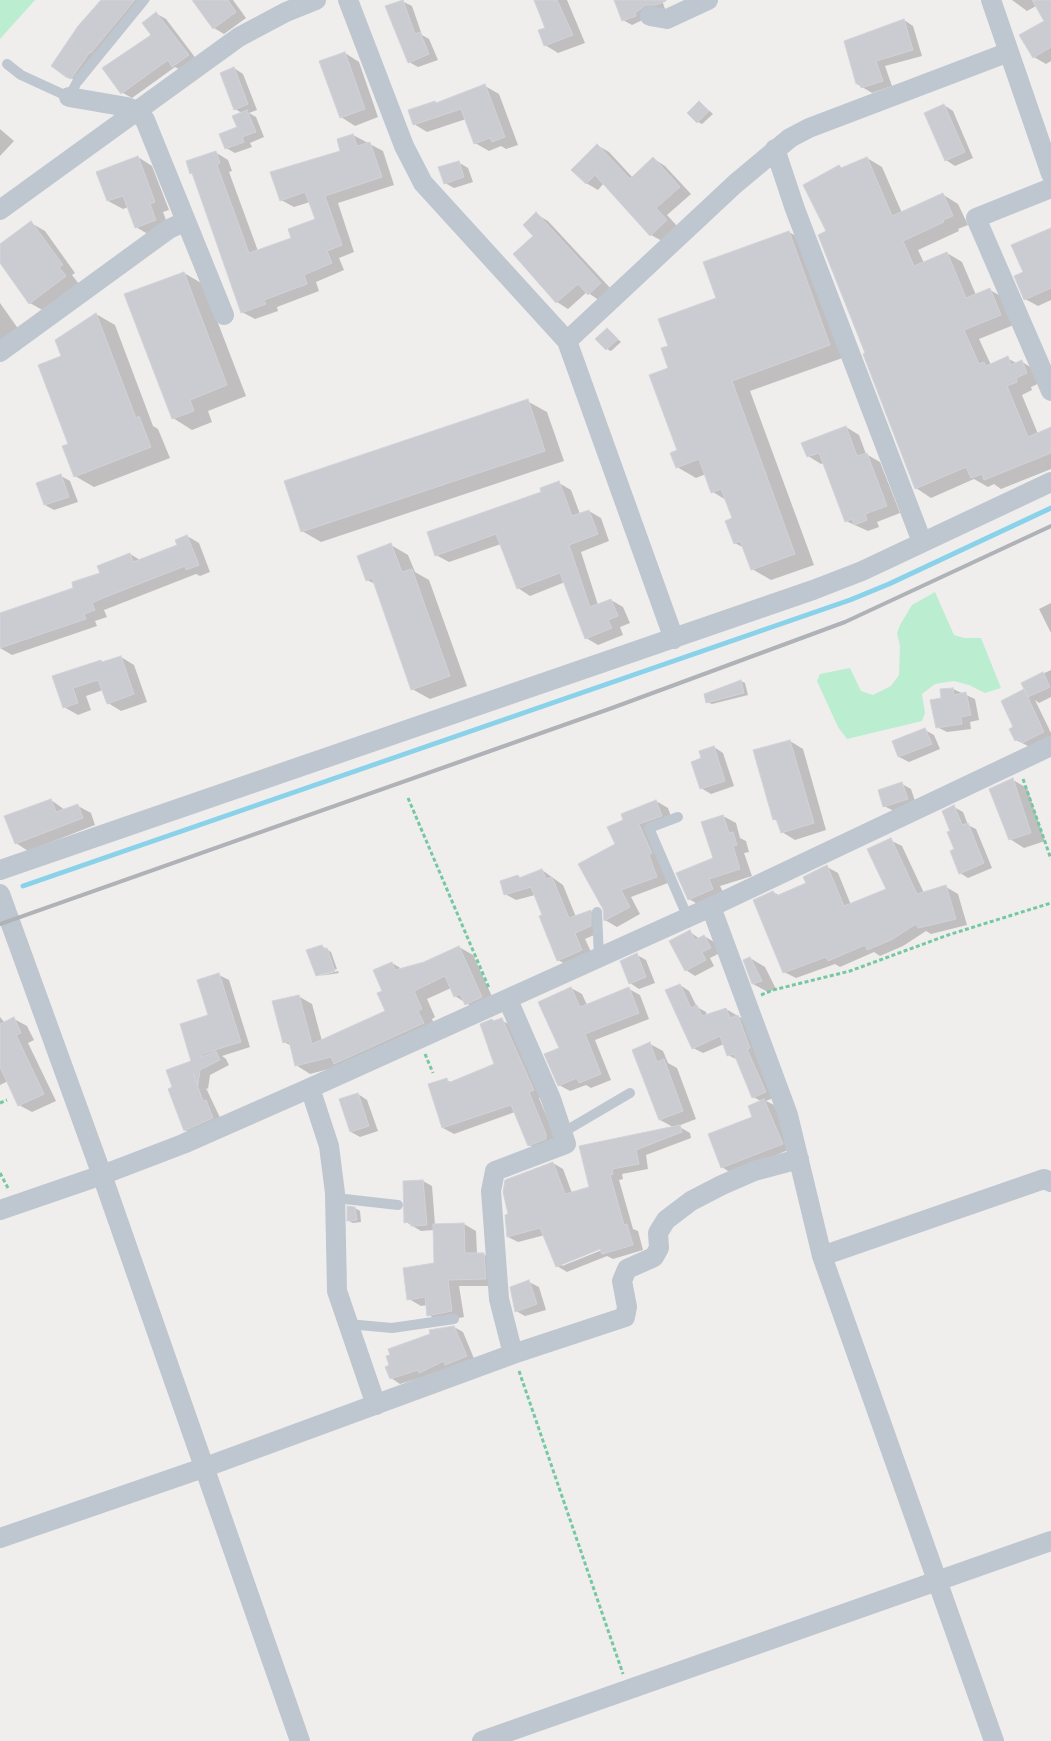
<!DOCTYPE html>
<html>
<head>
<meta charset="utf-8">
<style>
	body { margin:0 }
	canvas { display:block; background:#f0eded }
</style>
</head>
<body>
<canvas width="1051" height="1741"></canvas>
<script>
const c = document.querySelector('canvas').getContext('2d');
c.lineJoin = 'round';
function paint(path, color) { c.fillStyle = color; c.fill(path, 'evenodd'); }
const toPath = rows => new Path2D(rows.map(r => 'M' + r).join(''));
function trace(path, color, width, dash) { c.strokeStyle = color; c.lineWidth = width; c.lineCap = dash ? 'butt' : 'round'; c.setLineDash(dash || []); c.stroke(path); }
const green = toPath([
	[0,0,35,0,0,39],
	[935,592,954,635,964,638,981,638,1001,688,985,693,969,685,954,681,935,684,922,694,925,713,922,721,847,739,838,727,817,681,820,674,850,668,861,691,873,695,891,686,899,675,900,646,897,633,900,625,912,605]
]);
const shadow = toPath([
	[103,0,150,0,91,65,94,68,82,84,71,78],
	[193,0,233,0,246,18,224,34,214,28],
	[536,0,567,0,585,43,558,53,545,45,547,28],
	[616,0,662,0,665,9,632,25,623,20],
	[1012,0,1051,0,1051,61,1046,64,1034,57,1045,21,1036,6,1027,11],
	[402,1,412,6,422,35,429,39,438,60,418,67,409,62],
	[157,14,166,19,197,60,182,71,175,67,132,98,123,93,104,68,153,36],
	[904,20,913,26,922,56,885,66,892,86,872,93,857,84,846,41],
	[345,53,359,62,378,117,355,126,341,117],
	[234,68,243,74,257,110,249,113,256,117,264,137,250,143,252,147,235,153,226,148,238,128,242,113,235,109],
	[485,86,499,94,518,145,506,149,501,146,489,151,475,143,466,119,427,132,414,124,437,104],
	[700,102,713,114,702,124,698,122],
	[944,105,953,111,973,158,955,166,946,160],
	[0,129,14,141,0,156],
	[353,135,383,151,394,185,338,203,354,252,339,258,344,270,316,282,319,291,277,307,278,311,255,319,242,312,195,175,191,173,215,152,228,160,232,171,229,172,258,251,293,239,316,220,310,202,294,207,281,200,342,152],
	[597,145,609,152,633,178,654,159,665,166,691,194,667,215,678,227,662,241,651,235,604,183,598,190,586,183],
	[138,157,152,166,169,210,163,212,169,228,151,236,136,227,128,207,123,209,108,201],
	[867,158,882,167,902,213,942,194,958,204,968,225,958,229,959,231,918,250,924,263,947,253,962,262,976,295,990,290,1006,299,1016,324,979,339,991,365,1007,358,1018,364,1022,362,1037,371,1042,382,1031,387,1032,390,1022,395,1038,434,1051,428,1051,469,1001,489,994,484,988,487,974,479,931,498,916,488,867,353,828,231,839,167,843,169],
	[458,162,468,168,473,182,454,188,445,183],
	[536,214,548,221,612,290,600,301,587,292,568,309,557,302,534,236],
	[31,223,45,231,75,273,72,275,79,284,44,311,30,303,0,261,0,246],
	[789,232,808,243,848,356,750,391,814,565,771,580,752,569,744,548,735,543,733,519,726,500,713,492,706,474,696,478,677,467,678,451,669,369,670,347,717,298],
	[1051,232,1051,300,1038,306,1025,299,1024,273],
	[184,273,203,284,246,396,208,411,212,422,192,430,173,418],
	[0,303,24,337,0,352],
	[96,314,115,325,153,426,158,429,170,458,94,487,75,476,62,357],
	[607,329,621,342,611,351,607,349],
	[527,401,547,412,564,461,321,542,302,531],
	[846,427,859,435,866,454,880,462,900,513,877,522,879,527,868,531,846,521,824,463,821,464,808,456],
	[61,476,70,481,78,502,54,510,45,505],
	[559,483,571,490,580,514,589,511,601,518,609,541,581,552,598,605,611,600,623,607,630,623,620,627,623,635,598,645,586,638,565,582,530,596,518,588,501,544,449,562,436,555],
	[187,536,199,543,210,572,200,576,196,574,104,610,107,617,95,621,97,626,12,655,0,648,0,614,75,589,130,554,140,560,179,546],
	[391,545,408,555,415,572,429,580,467,686,430,699,412,689,375,584,367,580],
	[1051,603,1051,633,1039,609],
	[121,657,134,665,147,702,121,711,108,703,103,690,86,696,91,710,78,715,64,707,54,677,101,661,104,663],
	[1051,670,1051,697,1039,703,1035,700,1051,733,1051,738,1032,748,1016,740,1015,727,1024,691,1027,693,1023,683],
	[741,681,745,683,748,695,712,704,707,702],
	[953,689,975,699,979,720,970,722,971,729,947,732,937,727,943,699],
	[925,730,934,735,940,749,909,762,899,757,894,742],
	[790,741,803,749,826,830,795,840,782,832,778,822,774,819],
	[714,747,723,753,734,786,711,794,701,788,703,759],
	[1013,780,1027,788,1045,841,1024,848,1010,839],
	[902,784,911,789,916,804,894,811,884,806],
	[51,800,65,810,78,806,91,813,95,825,28,851,16,843],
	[656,801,668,808,673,822,650,831,668,883,631,897,640,914,617,927,605,920,616,845,625,821],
	[954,807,963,812,968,825,976,829,992,868,968,878,960,873,952,831],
	[723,816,736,823,740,838,746,841,749,852,744,853,752,876,720,886,725,896,701,906,689,899,714,859],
	[890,840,902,846,924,893,946,887,958,894,967,925,931,934,926,931,903,946,880,956,874,952,840,967,835,964,796,978,784,972,773,892,780,896,807,884,827,867,838,873,851,905,888,890],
	[542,870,563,885,576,917,591,911,601,917,601,932,585,939,593,956,569,966,558,960,535,895,516,900,505,894,518,876,522,878],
	[690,932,700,939,704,936,714,942,720,953,710,958,714,966,695,976,686,970],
	[322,946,331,952,337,969,318,974,318,976,317,975],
	[459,947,473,955,496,1005,480,1012,455,996,451,988,427,999,435,1017,432,1019,437,1031,340,1066,310,1074,296,1065,292,1046,284,1042,298,996,312,1004,322,1041,386,1012,384,991,392,963,402,969,424,963],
	[637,955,646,960,655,983,639,989,630,983],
	[750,958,765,967,776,989,768,992,753,984],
	[338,971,339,973,319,976],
	[219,975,229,980,250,1047,222,1056,226,1059,229,1065,210,1075,208,1089,206,1088,223,1124,195,1136,185,1130,174,1088,192,1062,210,1016],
	[680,985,689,991,697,1007,706,1012,707,1016,726,1009,748,1022,775,1097,766,1101,774,1105,791,1149,731,1173,722,1167,754,1117,761,1101,753,1097,738,1060,728,1055,724,1044,703,1053,693,1048],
	[571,988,582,994,587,1005,629,989,640,995,649,1019,595,1040,611,1080,591,1088,586,1085,570,1091,559,1085,561,1049],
	[0,1017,5,1023,14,1019,27,1026,34,1040,28,1043,56,1101,32,1112,19,1105,8,1081,0,1085],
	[492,1020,495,1022,501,1020,512,1026,544,1096,539,1098,556,1140,539,1151,529,1145,515,1112,454,1134,443,1128,430,1085,447,1080,452,1083,496,1065,488,1048],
	[650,1044,663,1051,668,1063,677,1068,696,1119,678,1126,690,1133,691,1138,646,1155,648,1169,622,1174,623,1179,619,1180,633,1229,638,1231,643,1250,613,1259,607,1256,567,1272,557,1266,545,1235,518,1242,508,1237,509,1215,553,1163,563,1169,572,1193,590,1188,580,1147,675,1128,660,1120,633,1050],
	[606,1245,607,1248,562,1266,562,1263],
	[358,1094,367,1100,378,1131,360,1137,351,1132],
	[423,1181,432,1186,435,1225,464,1224,476,1231,477,1254,483,1254,495,1261,497,1286,459,1286,464,1317,440,1322,429,1315,427,1305,421,1306,409,1299,435,1264,434,1230,421,1231,406,1222,404,1182],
	[355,1208,360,1211,361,1222,353,1223,349,1221],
	[529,1282,539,1287,546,1310,525,1316,516,1311],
	[454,1327,463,1332,475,1361,400,1384,391,1378,392,1356]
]);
const stream = toPath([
	[23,886,850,600,889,584,1051,508]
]);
const building = toPath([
	[101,0,135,0,91,53,90,52,71,79,66,77,51,66,78,26,101,0],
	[192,0,228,0,236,12,213,29,192,0],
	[403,0,415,34,420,32,429,54,408,63,385,6,403,0],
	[534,0,557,0,573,35,544,46,538,30,545,28,534,0],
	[614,0,666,0,666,1,656,5,646,5,635,13,636,16,622,21,614,0],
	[1032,0,1051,0,1051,47,1033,58,1019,35,1044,21,1032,0],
	[156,12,189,55,172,67,168,60,121,94,102,68,151,35,142,23,156,12],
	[904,19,913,50,876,61,883,81,861,88,860,83,856,84,844,41,904,19],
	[345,52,365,109,340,118,319,61,345,52],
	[234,67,248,104,234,110,220,73,234,67],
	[485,84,505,137,492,142,490,138,474,144,461,109,413,125,408,110,435,101,436,103,485,84],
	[699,101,709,111,697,123,687,113,699,101],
	[944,104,965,152,945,161,924,113,944,104],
	[247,110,256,132,242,137,244,142,225,149,219,134,237,127,232,116,247,110],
	[353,134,357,146,370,142,382,177,325,196,342,245,327,251,332,263,304,275,307,284,264,300,266,304,241,313,192,173,190,174,186,161,216,151,220,163,217,165,249,253,291,238,288,229,315,219,305,192,280,201,270,172,340,151,337,139,353,134],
	[597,144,630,179,653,157,680,187,656,208,667,220,650,236,595,175,586,184,571,170,597,144],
	[138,156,155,202,150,204,156,220,135,228,123,196,107,201,96,172,138,156],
	[867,157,892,216,943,193,953,216,943,220,944,222,903,241,914,266,947,252,966,298,990,288,1001,315,964,330,979,364,984,362,986,366,1008,356,1011,365,1022,360,1027,373,1016,378,1017,382,1007,386,1028,437,1051,427,1051,453,984,480,982,474,971,478,966,467,915,489,863,354,865,353,818,235,826,231,803,185,839,165,841,168,867,157],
	[459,161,464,177,444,184,438,167,459,161],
	[536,212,601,283,588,295,578,284,556,303,513,254,533,236,523,225,536,212],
	[31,221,63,265,59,267,66,276,29,304,0,263,0,244,31,221],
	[1051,228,1051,288,1024,300,1014,276,1023,272,1011,245,1051,228],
	[789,231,830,345,732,381,795,554,751,570,740,541,734,544,725,521,732,518,721,489,711,493,699,459,676,468,670,453,677,450,649,375,668,368,661,348,668,346,658,319,716,298,703,262,789,231],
	[184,272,227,385,190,400,194,411,172,419,124,294,184,272],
	[96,313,136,418,139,416,151,447,74,477,62,446,68,444,38,365,61,356,55,340,96,313],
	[607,328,618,339,606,350,595,339,607,328],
	[528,399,545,451,301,532,284,481,528,399],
	[846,426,857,456,867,453,887,506,865,514,867,520,854,525,852,519,845,522,819,453,807,457,801,443,846,426],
	[61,474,69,497,44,505,36,483,61,474],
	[559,481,572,516,589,510,598,534,569,545,590,607,611,599,618,616,608,620,612,628,585,639,560,573,517,589,496,534,435,556,427,532,541,492,540,488,559,481],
	[187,535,199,565,186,570,185,566,103,598,92,603,95,610,84,614,86,619,0,648,0,613,73,588,72,582,100,573,97,566,130,553,133,562,177,545,175,540,187,535],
	[391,543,402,572,412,569,450,676,411,690,372,578,366,581,357,556,391,543],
	[121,656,134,694,107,704,98,680,73,688,78,703,63,708,52,676,101,660,102,662,121,656],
	[1043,672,1050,687,1028,697,1021,683,1043,672],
	[741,680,744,693,706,703,704,694,741,680],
	[953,688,954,695,966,692,971,715,961,717,962,724,936,728,930,700,941,698,940,689,953,688],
	[1024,689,1044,732,1022,743,1019,739,1015,741,1009,729,1013,727,1001,701,1024,689],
	[925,728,932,744,898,757,892,741,925,728],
	[790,740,814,823,781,833,776,819,773,820,753,750,790,740],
	[714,746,725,781,700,789,691,762,701,758,699,751,714,746],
	[1013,778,1031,833,1009,840,989,789,1013,778],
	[902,782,908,799,883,807,878,790,902,782],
	[51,799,56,812,78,804,83,818,15,844,4,816,51,799],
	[656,800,662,816,639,824,652,853,649,855,657,877,621,890,630,907,604,921,603,909,578,864,615,844,607,827,623,820,621,814,656,800],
	[954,805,962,825,968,823,984,863,959,874,950,851,954,849,947,832,950,831,942,811,954,805],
	[723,815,729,833,733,832,737,845,733,846,740,869,709,879,713,889,688,900,676,873,713,858,701,822,723,815],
	[891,838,917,894,946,885,956,919,918,928,916,924,891,940,867,950,865,945,828,961,826,957,783,973,753,900,773,891,776,896,806,883,803,877,827,865,844,906,886,889,867,849,891,838],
	[542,869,546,879,552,877,569,918,591,910,591,926,575,933,582,950,557,961,539,916,542,915,531,887,504,895,500,881,518,875,519,878,542,869],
	[690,930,695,940,704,935,711,948,702,952,706,960,685,971,669,941,690,930],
	[322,945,323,949,327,948,335,971,316,976,306,950,322,945],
	[459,946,482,997,465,1005,460,994,454,997,445,976,414,991,422,1009,418,1011,424,1023,334,1064,331,1057,295,1066,289,1041,283,1043,272,1001,299,995,312,1044,385,1011,377,993,382,991,373,970,392,962,395,970,424,962,459,946],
	[637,953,646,977,629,984,620,961,637,953],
	[750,957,762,981,752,984,743,960,750,957],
	[219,973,241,1042,202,1054,201,1057,216,1051,220,1060,200,1070,198,1085,193,1073,203,1101,206,1100,213,1118,184,1131,168,1089,172,1087,166,1070,191,1061,180,1024,208,1015,197,980,219,973],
	[680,984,691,1008,697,1005,702,1016,726,1008,730,1018,738,1015,750,1048,747,1049,766,1092,752,1098,734,1054,727,1056,720,1036,692,1049,665,990,680,984],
	[571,987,580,1007,629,987,639,1013,585,1034,601,1074,579,1083,577,1078,558,1086,544,1054,559,1048,538,1002,571,987],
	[14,1017,21,1033,16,1035,44,1094,18,1106,0,1067,0,1024,14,1017],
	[502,1018,534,1090,529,1092,546,1134,546,1139,528,1146,511,1105,442,1128,428,1084,447,1078,448,1083,494,1064,480,1024,492,1019,493,1021,502,1018],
	[650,1042,657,1062,664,1059,683,1111,659,1120,632,1050,650,1042],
	[358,1093,369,1126,350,1132,339,1099,358,1093],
	[764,1099,783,1144,721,1168,708,1134,752,1117,748,1106,764,1099],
	[680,1125,682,1132,636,1150,639,1164,612,1169,613,1174,610,1175,624,1225,627,1224,633,1245,602,1254,600,1249,556,1267,540,1228,507,1237,505,1215,508,1214,503,1192,505,1180,553,1162,565,1194,589,1187,579,1146,680,1125],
	[423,1180,427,1225,411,1226,410,1222,404,1223,403,1181,423,1180],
	[347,1206,355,1207,357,1220,347,1221,347,1206],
	[464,1223,465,1253,484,1253,486,1279,448,1280,452,1311,427,1316,425,1297,407,1300,403,1268,434,1263,433,1224,464,1223],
	[529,1280,537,1304,515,1312,510,1287,529,1280],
	[454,1326,467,1356,445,1365,444,1361,419,1373,418,1370,390,1379,385,1367,389,1365,386,1356,390,1355,388,1349,430,1334,429,1330,454,1326]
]);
const path = toPath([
	[1023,779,1051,859],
	[408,798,489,988],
	[761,995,773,990,850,971,948,935,1051,903],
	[425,1054,433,1073],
	[0,1103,7,1100],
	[0,1173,8,1188],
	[519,1371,623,1674]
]);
const lane = toPath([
	[7,64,21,75,69,97,77,82,144,0],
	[678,817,649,828,688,918],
	[597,912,599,958],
	[562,1133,630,1093],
	[336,1198,398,1205],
	[348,1324,392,1328,454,1319]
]);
const street = toPath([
	[348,0,404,146,423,183,567,341,674,639],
	[991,0,1051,174],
	[650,16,667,19,708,0],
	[69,97,127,107,137,111,145,120,224,315],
	[775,149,795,209,922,542],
	[1051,188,976,218,1051,391],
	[0,210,239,37,286,12,316,0],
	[567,341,735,184,790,138,809,128,1009,52],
	[0,352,169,229,186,221],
	[0,870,813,590,862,571,1051,482],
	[0,894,102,1175,300,1741],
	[711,907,788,1115,822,1256,994,1741],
	[508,1000,551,1099,566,1144,495,1171,491,1191,499,1299,513,1354],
	[310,1088,329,1146,335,1193,337,1291,376,1405],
	[0,1210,102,1175,183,1144,310,1088,711,907,1051,746],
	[822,1256,1044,1179,1051,1182],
	[0,1538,203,1468,513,1354,625,1317,627,1307,622,1281,627,1269,654,1257,659,1248,658,1233,666,1220,691,1201,722,1185,754,1171,799,1159],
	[482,1741,1051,1541]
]);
const rail = toPath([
	[0,924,612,708,845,622,1051,526]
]);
paint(green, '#bbedd0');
paint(shadow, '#0003');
trace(stream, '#8ad2e9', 5);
paint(building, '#caccd2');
trace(building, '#d1d3d8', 1);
trace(path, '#75c9a2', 3, [4, 2.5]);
trace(lane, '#bec7cf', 10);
trace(street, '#bec7cf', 20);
trace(rail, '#afb2b7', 4);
</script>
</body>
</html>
